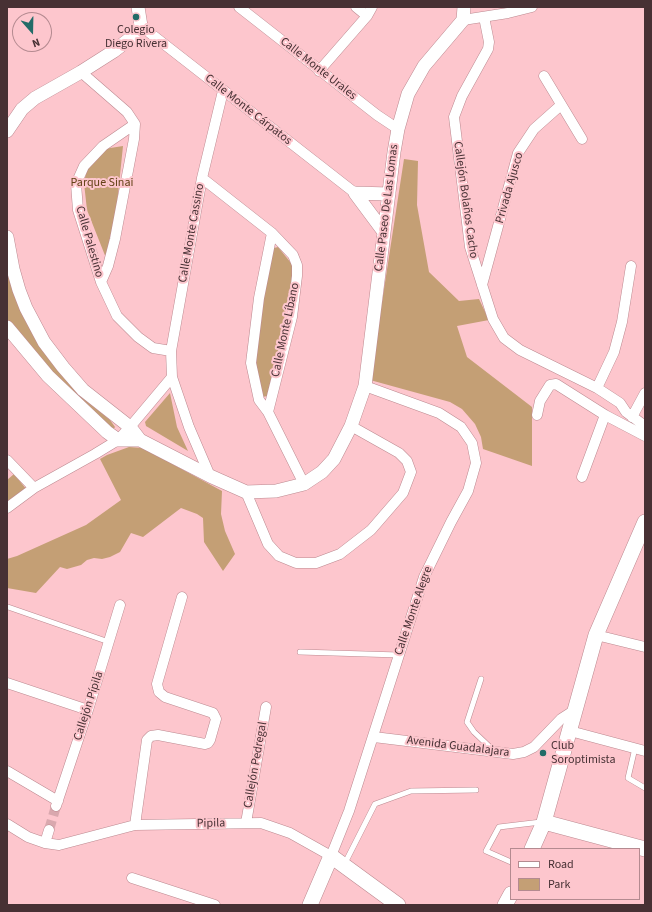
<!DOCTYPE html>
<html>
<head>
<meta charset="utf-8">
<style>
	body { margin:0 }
	#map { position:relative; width:652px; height:912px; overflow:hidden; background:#fdc6cd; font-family:"Source Sans 3",sans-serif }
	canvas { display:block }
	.frame { position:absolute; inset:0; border:8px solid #473134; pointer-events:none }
	.legend { position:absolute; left:510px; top:848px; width:130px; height:52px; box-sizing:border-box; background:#fdc6cd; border:1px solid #b48a90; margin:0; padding:5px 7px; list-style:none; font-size:12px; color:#473134 }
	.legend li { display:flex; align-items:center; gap:8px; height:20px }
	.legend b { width:20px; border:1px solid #b48a90 }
	.north { position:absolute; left:12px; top:12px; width:40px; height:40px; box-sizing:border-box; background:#fdc6cd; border:1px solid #b48a90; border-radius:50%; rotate:160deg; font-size:11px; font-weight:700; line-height:16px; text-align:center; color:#473134 }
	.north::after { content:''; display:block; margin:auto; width:14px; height:18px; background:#226c68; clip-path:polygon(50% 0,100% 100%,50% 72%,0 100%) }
</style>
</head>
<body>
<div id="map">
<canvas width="652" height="912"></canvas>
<div class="frame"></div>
<ul class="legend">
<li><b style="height:5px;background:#fff"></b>Road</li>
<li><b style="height:11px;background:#c49f75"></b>Park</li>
</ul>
<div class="north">N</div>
</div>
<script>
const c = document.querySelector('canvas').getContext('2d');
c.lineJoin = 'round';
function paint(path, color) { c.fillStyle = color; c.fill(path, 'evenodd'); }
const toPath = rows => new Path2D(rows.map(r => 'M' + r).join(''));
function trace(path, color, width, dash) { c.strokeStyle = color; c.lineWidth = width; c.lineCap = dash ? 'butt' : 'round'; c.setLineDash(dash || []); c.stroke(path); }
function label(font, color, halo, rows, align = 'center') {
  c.font = font + ' "Source Sans 3",sans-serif'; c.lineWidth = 4; c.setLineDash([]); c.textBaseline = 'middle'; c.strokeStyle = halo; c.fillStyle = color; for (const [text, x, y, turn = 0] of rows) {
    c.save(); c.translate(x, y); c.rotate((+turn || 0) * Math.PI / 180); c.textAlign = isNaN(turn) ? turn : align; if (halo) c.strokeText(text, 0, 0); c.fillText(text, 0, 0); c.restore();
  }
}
const green = toPath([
	[123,146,117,204,106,258,87,210,84,183,87,168,104,149],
	[404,159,418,161,417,205,429,272,459,301,479,299,489,320,457,326,467,357,532,407,532,466,483,449,481,437,475,424,462,409,450,402,370,380],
	[278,247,291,263,293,269,292,277,279,346,267,396,263,397,256,364,262,299,272,251,274,248],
	[7,268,25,320,40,344,87,401,110,420,115,427,113,430,57,378,48,366,9,323,7,320],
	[170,393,177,427,188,451,146,426,145,422],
	[129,447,143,448,222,491,221,514,225,531,235,554,223,571,204,542,203,518,197,514,181,508,143,537,131,533,120,552,110,557,102,559,94,558,87,560,81,565,67,569,60,567,36,593,7,588,7,559,17,556,86,525,121,500,100,459,107,455],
	[14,474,27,490,7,507,7,480]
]);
const minorTunnel = toPath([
	[49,830,56,806]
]);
const service = toPath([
	[8,607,109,642],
	[300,652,399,655],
	[481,679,467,722,474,732,493,750],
	[635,748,628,778,645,788],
	[511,862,486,851,499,827,541,822],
	[344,865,375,804,411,791,476,790]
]);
const minor = toPath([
	[239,7,377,115,398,129],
	[356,7,367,16],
	[484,17,489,42,488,49,462,96,454,117,470,247,493,319,504,338,520,350,597,388,620,403,626,412,645,426],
	[463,20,508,13,532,7],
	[141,26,355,193],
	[319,71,367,16,372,7],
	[81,72,127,112,135,124,134,139,115,239,108,266,101,282],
	[544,76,582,139],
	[135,124,103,146,84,166,76,184,78,210,101,282,117,316,138,337,153,348,171,351],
	[202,178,272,233,293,255,297,265,297,276,292,317,268,412],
	[272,233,259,298,251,363,259,400,268,412,304,484],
	[482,285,518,153,534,129,561,105],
	[597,388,614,352,622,322,631,266],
	[537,415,540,401,550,385,556,384,605,415,645,436],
	[632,417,645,393],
	[7,460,34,488],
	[210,476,189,427,172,377,171,351,202,178,223,91],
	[582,477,605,415],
	[246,492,268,544,279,556,296,563,316,563,340,554,371,530,403,493,411,472,407,461,399,453,351,426],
	[7,508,34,488,95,454,118,440,130,427,172,377],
	[596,635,645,647],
	[7,683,88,710],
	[570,731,645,751],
	[374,737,513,754,524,752,534,747,561,719,575,710],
	[7,771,58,801],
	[56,806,88,710,120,605],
	[246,823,266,707],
	[7,824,28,837,45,843,59,845,135,825,261,823,290,833,331,856,349,811,424,577,451,522,468,491,476,463,472,443,461,427,439,413,365,386],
	[135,825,147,740,151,736,158,735,205,744,208,743,210,740,216,719,213,713,165,697,159,692,157,684,182,597],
	[45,843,49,830],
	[132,878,215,905]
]);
const tertiary = toPath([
	[7,131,22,109,35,98,81,72,114,51,132,37,141,26,138,7],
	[355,193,384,232],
	[355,193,389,194],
	[7,237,13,269,19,290,26,308,44,342,63,367,83,390,130,427,140,440,210,476,246,492,276,491,304,484,322,472,334,459,351,426,365,386,394,152,398,129,408,94,424,66,463,20,464,7],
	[7,327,48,376,107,432,118,440,140,440]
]);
const secondary = toPath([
	[544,822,645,849],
	[532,849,544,822,596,635,645,522],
	[310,905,331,856,398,905],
	[505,905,511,894]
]);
const markers = [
	[136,17,4,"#226c68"],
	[543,753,4,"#226c68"]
];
const poiNames = [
	["Colegio",136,30],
	["Diego Rivera",136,44],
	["Club",551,746,"left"],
	["Soroptimista",551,760,"left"]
];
const streetNames = [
	["Calle Monte Urales",318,69,38],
	["Calle Monte Cárpatos",248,110,38],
	["Privada Ajusco",510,188,-74],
	["Callejón Bolaños Cacho",465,200,82],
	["Calle Paseo De Las Lomas",387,208,-83],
	["Calle Monte Cassino",192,233,-80],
	["Calle Palestino",89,242,74],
	["Calle Monte Líbano",286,330,-78],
	["Calle Monte Alegre",414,611,-71],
	["Callejón Pípila",89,706,-72],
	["Avenida Guadalajara",458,747,7],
	["Callejón Pedregal",256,765,-80],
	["Pipila",211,824,-1]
];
const parkNames = [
	["Parque Sinai",102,183]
];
paint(green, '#c49f75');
trace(minorTunnel, '#d9a8ae', 10, [10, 5]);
trace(service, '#bc8990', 6);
trace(minor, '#bc8990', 11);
trace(tertiary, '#bc8990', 14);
trace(secondary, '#bc8990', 16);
trace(service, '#fff', 5);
trace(minor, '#fff', 10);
trace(tertiary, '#fff', 13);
trace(secondary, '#fff', 15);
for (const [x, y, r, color] of markers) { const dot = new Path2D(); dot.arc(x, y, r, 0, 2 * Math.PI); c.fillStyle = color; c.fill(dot); trace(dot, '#fdc6cd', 1.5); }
label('12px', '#473134', '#fdc6cd', poiNames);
label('12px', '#473134', '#fdc6cd', streetNames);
label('12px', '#644217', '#fdc6cd', parkNames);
</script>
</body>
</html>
